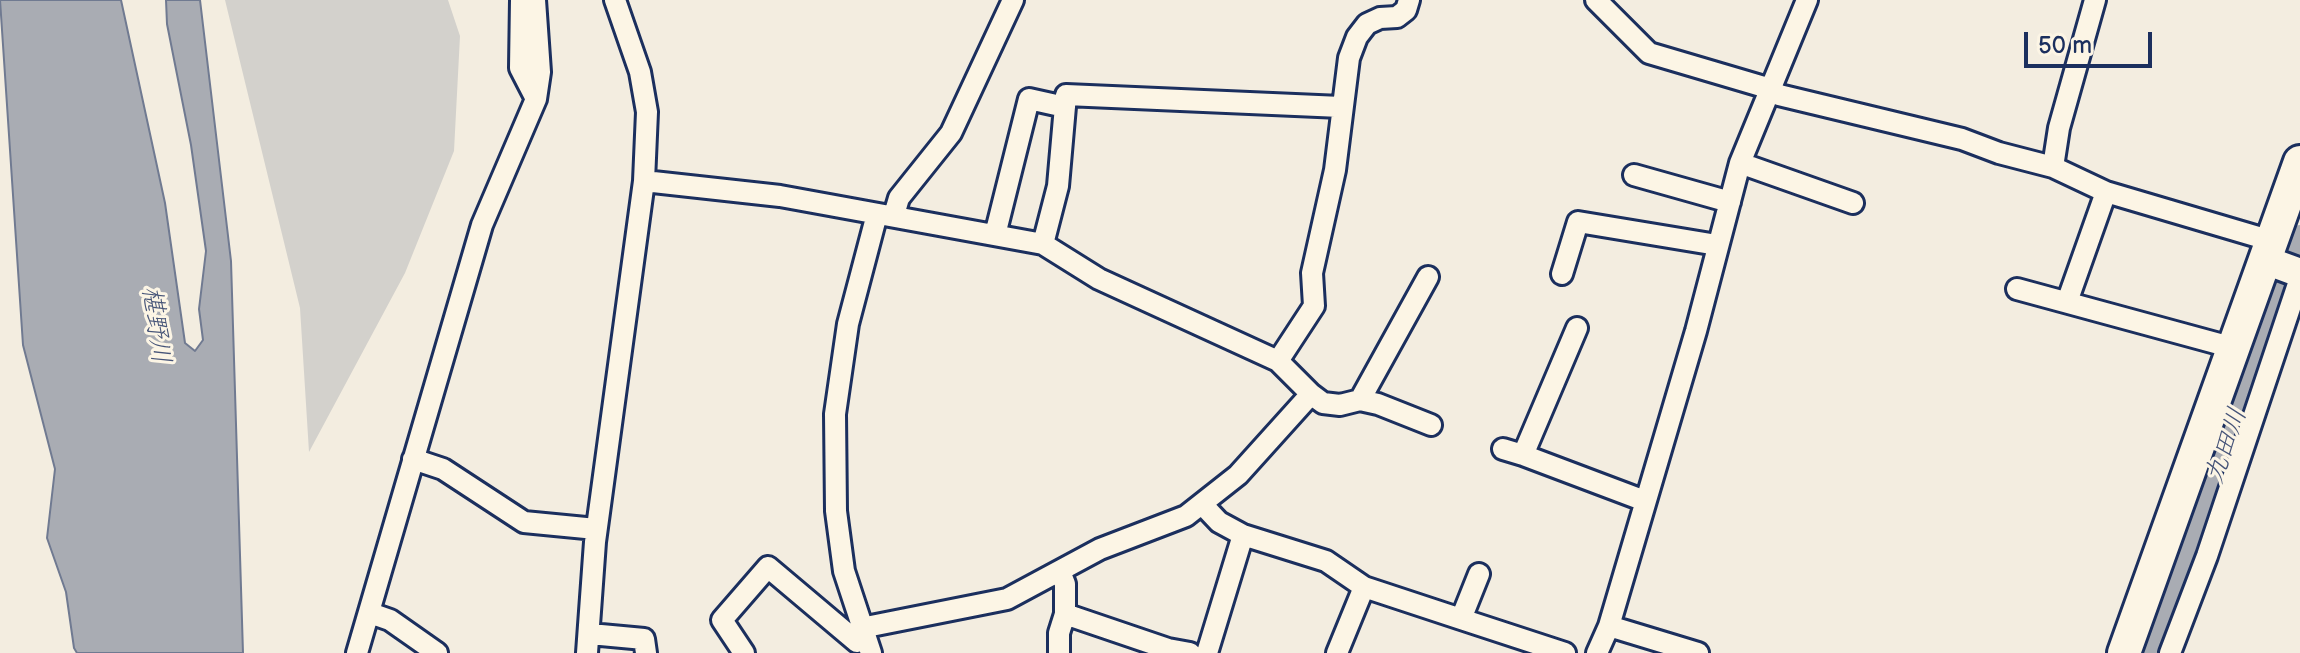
<!DOCTYPE html>
<html>
<head>
<meta charset="utf-8">
<style>
	body { margin:0 }
	#map { position:relative; width:2300px; height:653px; overflow:hidden; background:#f3ede0; font-family:"Balsamiq Sans",sans-serif }
	canvas { display:block }
	.scale { position:absolute; left:2024px; top:32px; width:128px; height:36px; box-sizing:border-box; border:4px solid #1b2f5e; border-top:0; padding-left:10px; font-size:24px; line-height:28px; white-space:nowrap; color:#1b2f5e; -webkit-text-stroke:6px #fcf5e5; paint-order:stroke }
</style>
</head>
<body>
<div id="map">
<canvas width="2300" height="653"></canvas>
<div class="scale">50 m</div>
</div>
<script>
const c = document.querySelector('canvas').getContext('2d');
c.lineJoin = 'round';
function paint(path, color) { c.fillStyle = color; c.fill(path, 'evenodd'); }
const toPath = rows => new Path2D(rows.map(r => 'M' + r).join(''));
function trace(path, color, width, dash) { c.strokeStyle = color; c.lineWidth = width; c.lineCap = dash ? 'butt' : 'round'; c.setLineDash(dash || []); c.stroke(path); }
function label(font, color, halo, rows, align = 'center') {
  c.font = font + ' "Balsamiq Sans","Klee One",sans-serif'; c.lineWidth = 6; c.setLineDash([]); c.textBaseline = 'middle'; c.strokeStyle = halo; c.fillStyle = color; for (const [text, x, y, turn = 0] of rows) {
    c.save(); c.translate(x, y); c.rotate((+turn || 0) * Math.PI / 180); c.textAlign = isNaN(turn) ? turn : align; if (halo) c.strokeText(text, 0, 0); c.fillText(text, 0, 0); c.restore();
  }
}
const green = toPath([
	[225,0,448,0,460,36,454,151,405,273,309,452,300,308]
]);
const water = toPath([
	[0,0,121,0,165,203,185,343,195,351,203,340,199,309,206,251,191,145,167,24,166,0,200,0,231,261,243,653,77,653,74,648,66,592,47,538,55,469,23,345,0,0]
]);
const river = toPath([
	[2155,653,2300,240]
]);
const street = toPath([
	[521,0,520,68,536,99],
	[1596,0,1649,53,1771,89,1779,95,1962,139,1999,153,2053,167,2106,192,2272,241],
	[1740,163,1853,203],
	[2053,167,2059,128,2095,0],
	[1634,175,1730,202],
	[644,181,780,196,1043,244,1099,279,1278,361,1311,394,1238,475,1186,516,1100,549,1007,599,861,628],
	[894,215,899,198,951,133,1013,0],
	[995,235,1029,99,1065,107],
	[1043,244,1058,186,1066,95,1341,107],
	[1562,274,1578,222,1717,245],
	[2017,289,2234,348],
	[2067,302,2106,192],
	[1577,328,1523,455,1645,501],
	[1278,361,1314,306,1312,273,1335,170,1349,58,1357,37,1367,24,1380,18,1397,17,1406,10,1409,0],
	[1311,394,1323,403,1340,405,1360,400,1378,404,1431,425],
	[1360,400,1428,277],
	[1503,449,1523,455],
	[413,459,443,469,524,522,596,529],
	[1202,504,1219,522,1243,535,1207,653],
	[1243,535,1326,561,1364,587,1337,653],
	[1364,587,1461,619,1479,574],
	[370,613,390,620,437,653],
	[1065,614,1168,649,1167,653],
	[1461,619,1565,653],
	[1609,626,1698,653],
	[590,634,644,639,646,653],
	[1168,649,1190,653],
	[357,653,482,225,536,99,540,72,535,0],
	[587,653,595,542,644,181,647,112,640,72,615,0],
	[744,653,722,620,768,567,857,642],
	[871,653,844,571,836,511,835,414,848,324,877,214],
	[1059,653,1059,633,1065,614,1065,584,1060,571],
	[1597,653,1609,626,1696,331,1740,163,1807,0],
	[2170,653,2207,556,2300,278]
]);
const secondary = toPath([
	[2265,260,2300,273]
]);
const primary = toPath([
	[2124,653,2300,162]
]);
const waterNames = [
	["椹野川",155,325,82],
	["九田川",2227,446,-71]
];
paint(green, '#d3d1cc');
paint(water, '#a9acb3');
trace(water, '#707a91', 2);
trace(river, '#a9acb3', 30);
trace(street, '#1b2f5e', 26);
trace(secondary, '#1b2f5e', 34);
trace(primary, '#1b2f5e', 38);
trace(street, '#fcf5e5', 20);
trace(secondary, '#fcf5e5', 28);
trace(primary, '#fcf5e5', 32);
label('italic 26px', '#465478', '#fcf5e5', waterNames);
</script>
</body>
</html>
